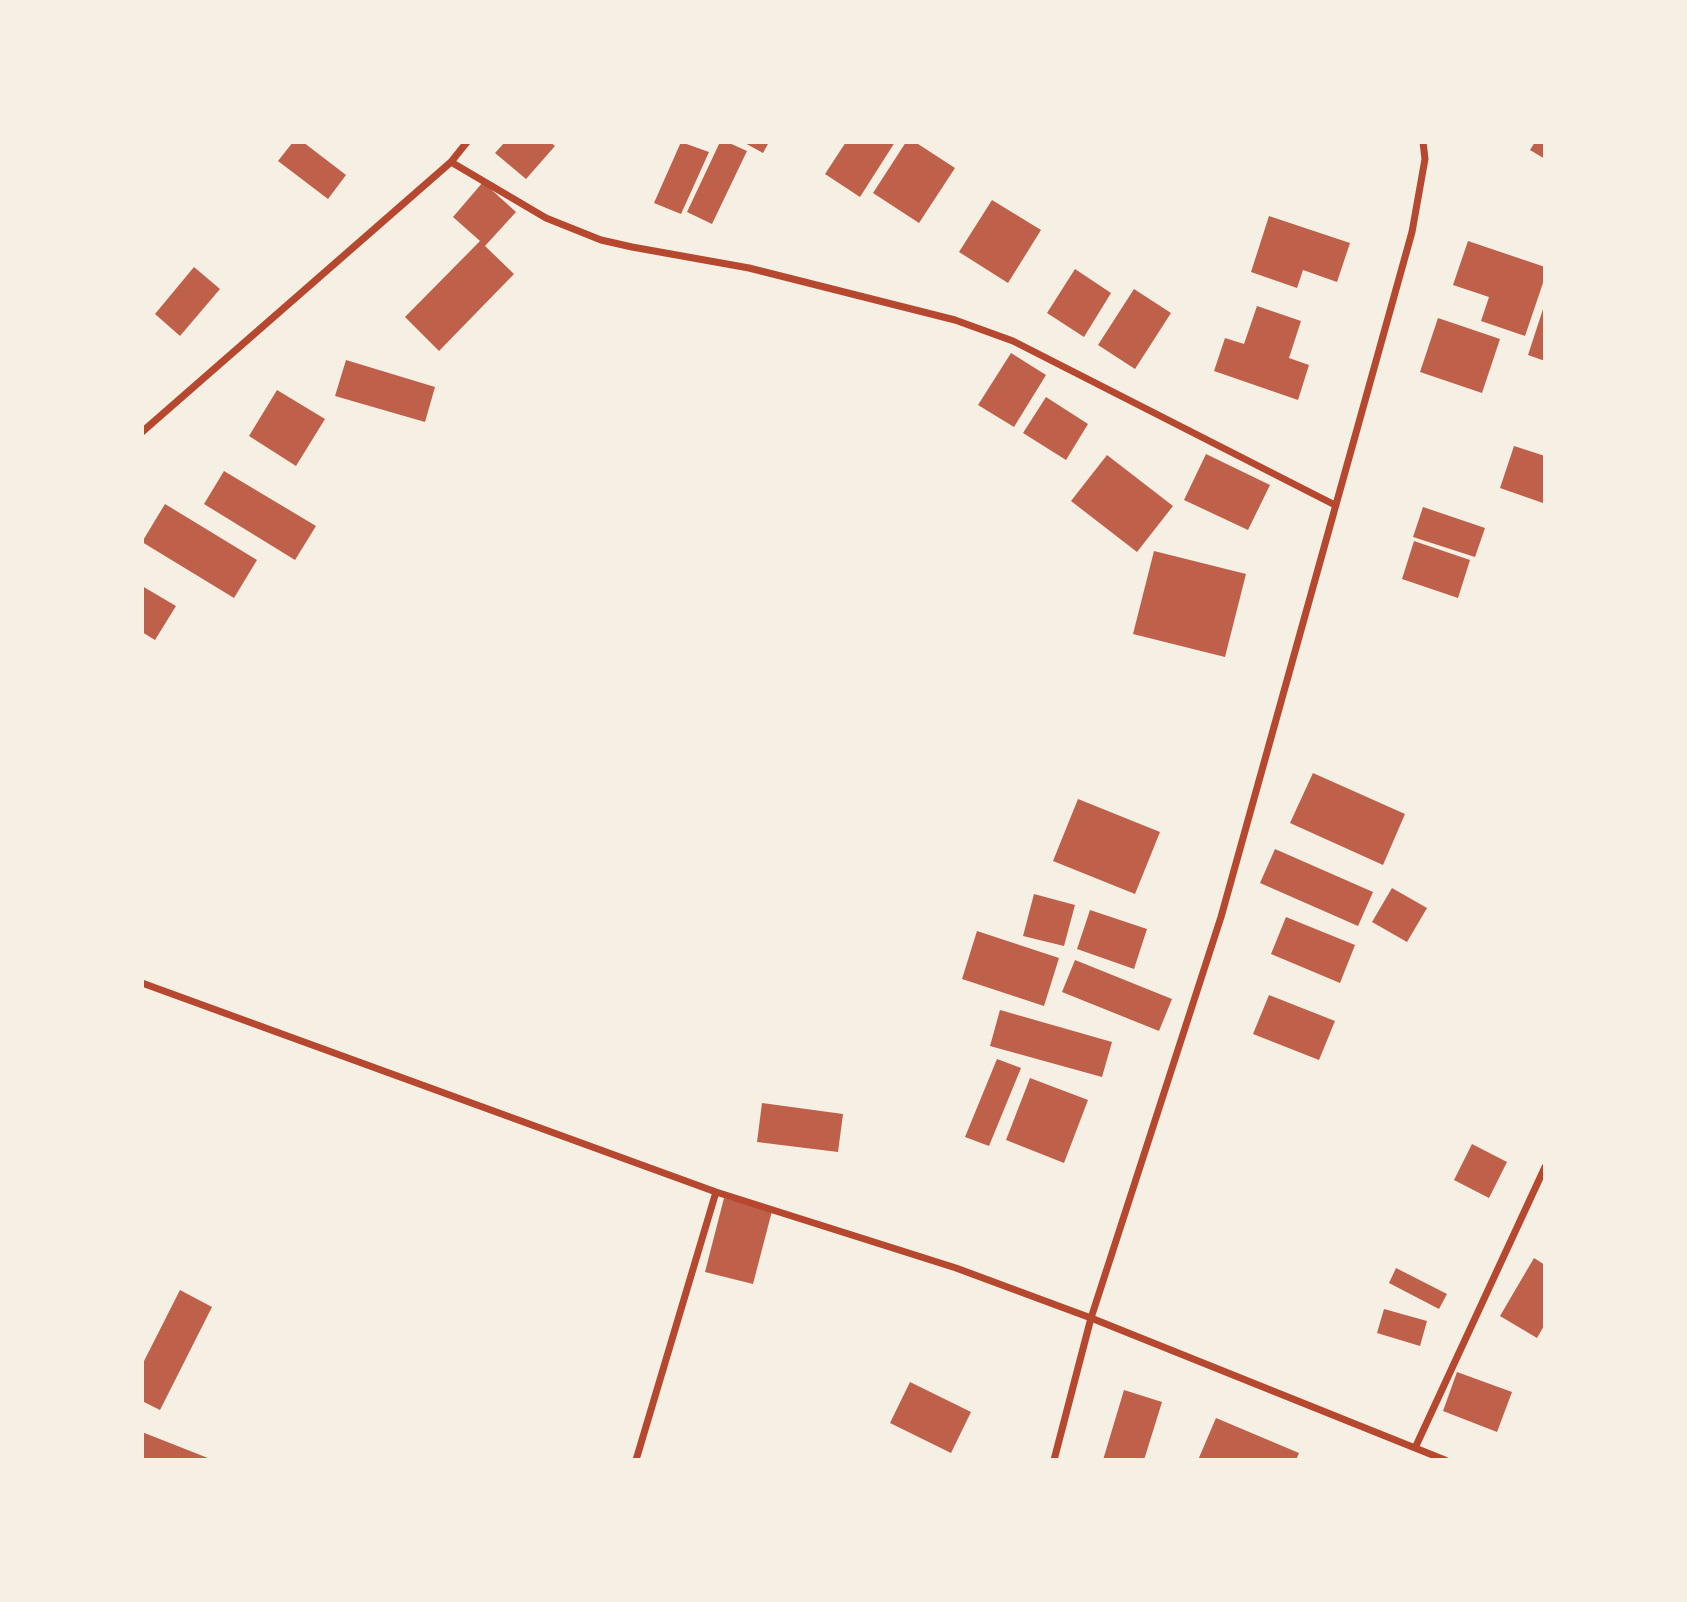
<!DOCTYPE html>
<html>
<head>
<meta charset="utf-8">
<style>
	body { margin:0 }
	#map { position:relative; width:1687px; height:1602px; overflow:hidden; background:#f6efe4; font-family:Overpass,sans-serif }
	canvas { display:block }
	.frame { position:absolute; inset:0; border:144px solid #f6efe4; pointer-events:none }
</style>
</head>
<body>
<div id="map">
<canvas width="1687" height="1602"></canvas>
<div class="frame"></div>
</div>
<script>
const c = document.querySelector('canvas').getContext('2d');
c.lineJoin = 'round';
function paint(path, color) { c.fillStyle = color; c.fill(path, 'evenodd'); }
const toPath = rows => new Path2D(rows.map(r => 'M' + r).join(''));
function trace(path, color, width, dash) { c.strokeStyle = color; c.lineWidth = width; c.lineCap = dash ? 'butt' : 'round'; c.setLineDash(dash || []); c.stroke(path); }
const building = toPath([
	[293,142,303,142,346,175,328,199,278,161],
	[505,142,550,142,555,146,526,179,495,153],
	[681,142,709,152,681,214,654,203],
	[720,142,727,142,747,151,712,224,687,212],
	[743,142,769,142,763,153],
	[846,142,895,142,860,197,825,174],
	[906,142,915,142,955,168,919,223,873,193],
	[1535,142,1545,142,1545,159,1530,150],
	[483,182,516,212,485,246,514,274,439,351,405,317,480,241,453,217],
	[992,200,1041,230,1008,283,959,252],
	[1269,216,1350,243,1337,282,1303,270,1297,288,1251,272],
	[1468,241,1545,267,1545,277,1525,336,1481,321,1489,297,1453,285],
	[194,267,220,289,180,336,155,314],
	[1075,269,1111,293,1084,337,1047,313],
	[1134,289,1171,313,1135,369,1098,345],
	[1545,303,1545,361,1528,355],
	[1257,306,1301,321,1289,358,1309,365,1298,400,1214,371,1225,338,1244,344],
	[1438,318,1500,339,1482,393,1420,372],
	[1011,353,1046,375,1014,427,978,405],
	[346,360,435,387,425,422,335,396],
	[277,390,325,419,296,466,249,436],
	[1046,397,1088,424,1066,460,1023,433],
	[1514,446,1545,456,1545,497,1543,503,1500,488],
	[1206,454,1270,485,1248,530,1184,500],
	[1107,455,1173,506,1137,552,1071,501],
	[224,471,316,526,295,560,204,504],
	[165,504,257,560,234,598,142,542],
	[1423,507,1485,528,1475,557,1413,537],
	[1414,541,1470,560,1458,598,1402,579],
	[1154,551,1246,574,1225,657,1133,634],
	[142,586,176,606,155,640,142,632],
	[1313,773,1405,814,1383,865,1290,823],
	[1078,799,1160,832,1135,894,1053,861],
	[1275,849,1373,892,1358,926,1260,883],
	[1392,888,1427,908,1407,942,1372,922],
	[1034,894,1075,905,1064,946,1023,936],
	[1090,910,1147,929,1134,969,1077,949],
	[1286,917,1355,945,1340,983,1271,954],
	[977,931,1059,958,1044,1006,962,979],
	[1075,960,1172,999,1159,1031,1062,992],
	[1269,995,1335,1021,1319,1060,1253,1034],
	[1000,1010,1112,1042,1102,1077,990,1046],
	[997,1059,1021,1068,989,1146,965,1137],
	[1030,1078,1088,1100,1064,1163,1006,1140],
	[762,1103,843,1114,838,1152,757,1142],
	[1472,1144,1507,1162,1489,1198,1454,1180],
	[724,1198,772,1211,753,1284,705,1272],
	[1534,1258,1545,1265,1545,1324,1537,1338,1500,1316],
	[1396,1268,1447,1294,1439,1309,1389,1283],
	[180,1290,212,1307,160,1410,142,1401,142,1365],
	[1384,1309,1427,1321,1420,1346,1377,1333],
	[1457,1372,1512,1392,1497,1432,1443,1411],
	[910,1382,971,1412,951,1453,890,1423],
	[1124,1390,1162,1402,1144,1460,1103,1460],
	[1216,1418,1299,1453,1296,1460,1198,1460],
	[142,1432,213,1460,142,1460]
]);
const minor = toPath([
	[451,162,546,218,601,240,632,247,749,268,955,320,1013,341,1335,505],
	[142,432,451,162,467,142],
	[142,983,716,1192,956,1268,1091,1318,1445,1460],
	[1415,1448,1545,1167],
	[636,1460,716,1192],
	[1054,1460,1091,1318,1221,917,1412,232,1425,159,1423,142]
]);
paint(building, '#bf614a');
trace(minor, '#b5482f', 7);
</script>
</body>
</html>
